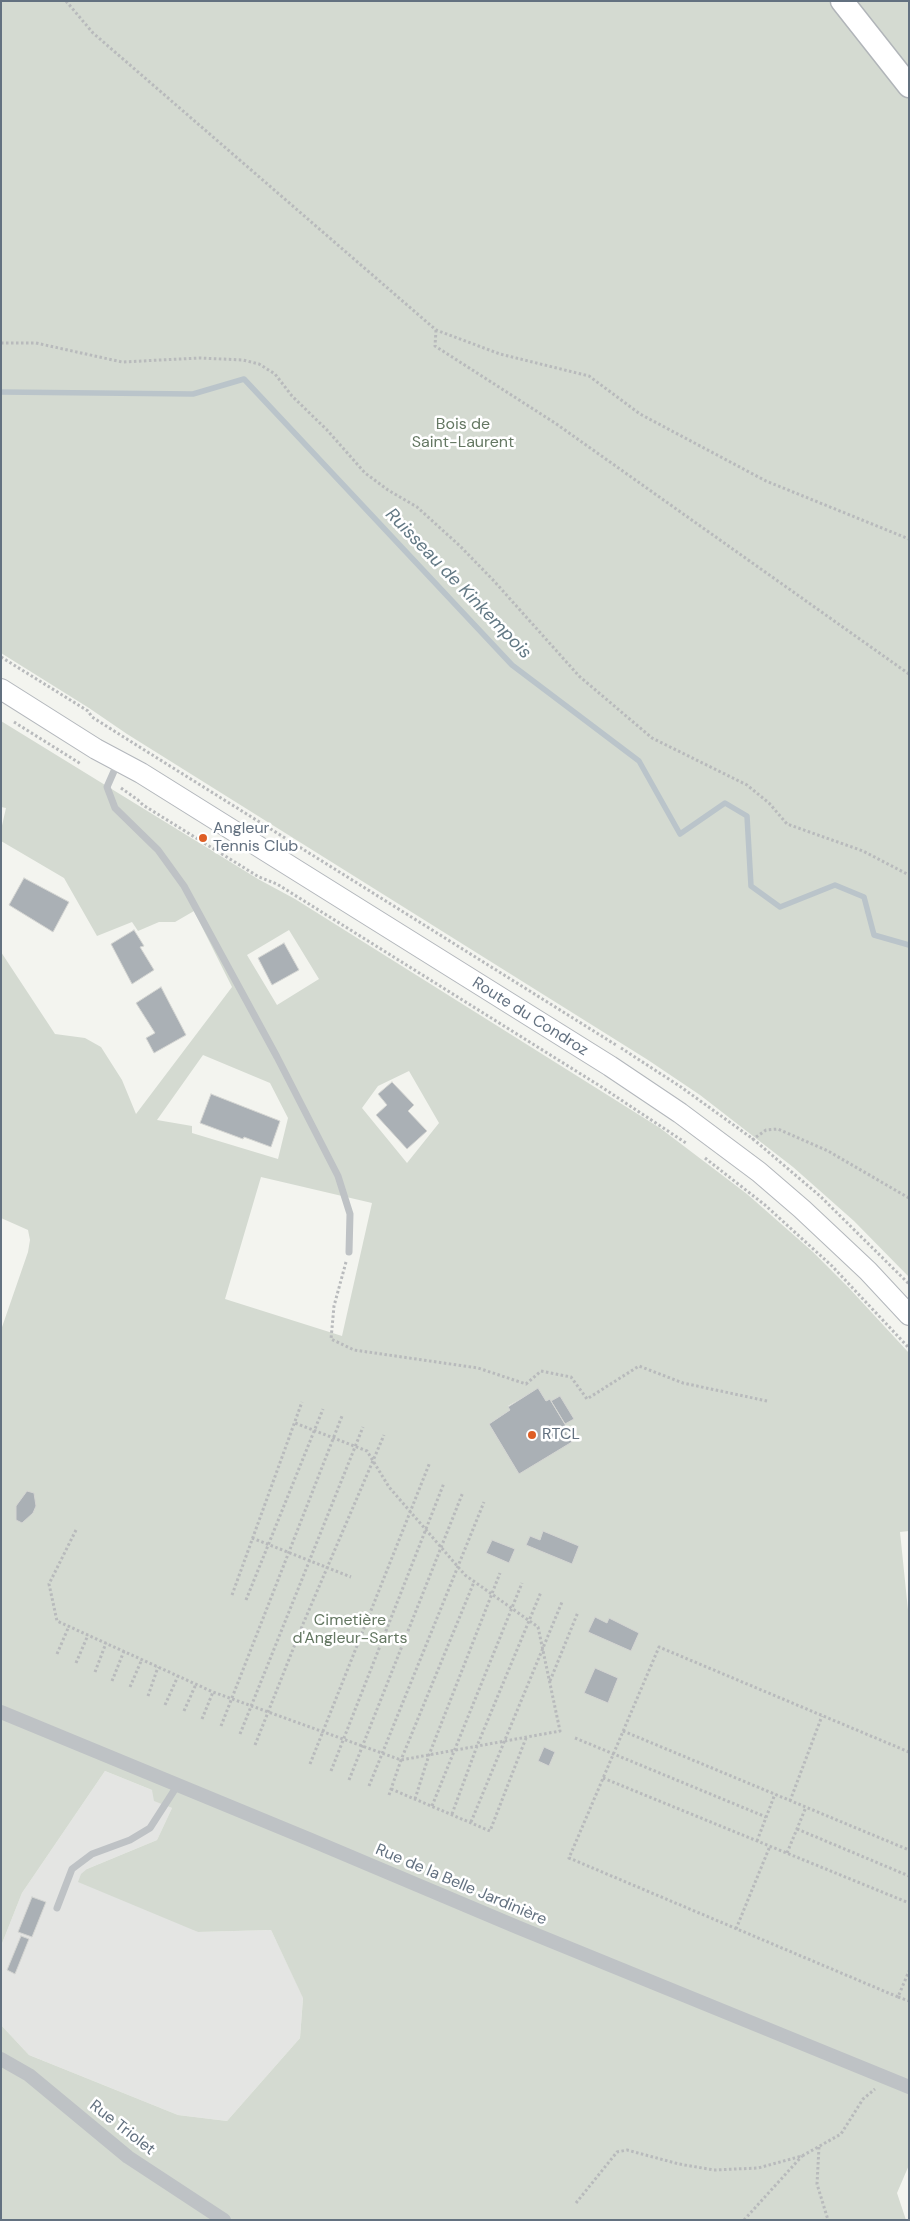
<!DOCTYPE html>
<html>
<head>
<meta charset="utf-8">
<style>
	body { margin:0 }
	#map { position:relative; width:910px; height:2221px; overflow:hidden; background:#f3f4ef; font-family:"DM Sans",sans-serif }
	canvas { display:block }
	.frame { position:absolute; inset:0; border:2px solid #637180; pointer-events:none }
</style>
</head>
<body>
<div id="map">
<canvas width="910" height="2221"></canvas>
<div class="frame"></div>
</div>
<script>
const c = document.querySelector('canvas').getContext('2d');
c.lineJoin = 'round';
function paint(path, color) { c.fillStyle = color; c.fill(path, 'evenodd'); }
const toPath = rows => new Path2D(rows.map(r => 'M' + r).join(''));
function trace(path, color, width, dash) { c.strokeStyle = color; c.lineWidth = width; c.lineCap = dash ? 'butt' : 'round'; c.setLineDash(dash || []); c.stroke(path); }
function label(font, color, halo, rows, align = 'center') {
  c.font = font + ' "DM Sans",sans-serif'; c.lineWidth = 5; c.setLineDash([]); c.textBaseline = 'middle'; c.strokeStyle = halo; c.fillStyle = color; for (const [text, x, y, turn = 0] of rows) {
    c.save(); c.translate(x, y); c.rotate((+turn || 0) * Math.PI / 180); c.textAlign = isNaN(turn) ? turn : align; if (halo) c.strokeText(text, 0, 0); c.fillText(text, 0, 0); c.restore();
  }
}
const built = toPath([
	[105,1771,152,1790,165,1805,172,1808,157,1840,87,1869,198,1932,271,1930,303,1997,300,2038,227,2121,178,2115,29,2055,1,2025,1,1946,22,1893]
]);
const green = toPath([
	[1,1,909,1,909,1277,854,1221,793,1167,700,1095,648,1060,127,734,89,708,1,653],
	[1,721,258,879,295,899,660,1128,747,1194,813,1252,849,1288,909,1353,909,1531,900,1532,909,1620,909,2165,897,2193,906,2220,1,2220,1,2025,29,2055,178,2115,227,2121,300,2038,303,1998,271,1930,198,1932,78,1882,81,1874,87,1869,157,1840,172,1808,154,1801,152,1790,105,1771,22,1893,1,1946,1,1330,28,1252,30,1240,28,1230,1,1218,1,952,55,1034,85,1038,101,1047,122,1080,136,1114,232,987,194,911,175,922,159,922,138,931,132,922,97,936,64,878,1,841,1,830,6,808,1,807],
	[289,930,319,979,277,1005,247,955],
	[203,1055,270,1083,288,1118,278,1159,192,1133,192,1126,157,1120],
	[409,1071,439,1123,407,1163,362,1108,378,1086],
	[261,1177,372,1203,342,1336,225,1299],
	[538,1389,546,1401,550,1399,551,1401,566,1426,563,1428,571,1442,519,1473,489,1424,510,1410,508,1406]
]);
const stream = toPath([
	[1,392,193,394,244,379,512,665,639,761,680,834,725,803,747,816,751,886,780,907,835,885,864,897,874,935,909,945]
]);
const building = toPath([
	[24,878,69,902,53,932,9,905,24,878],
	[134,930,144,946,140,947,154,970,132,984,111,944,134,930],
	[284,943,299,970,272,985,258,958,284,943],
	[161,987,186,1035,154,1053,146,1038,155,1033,136,1003,161,987],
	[392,1082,414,1105,408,1111,427,1131,407,1149,376,1115,387,1105,378,1094,392,1082],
	[211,1094,280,1121,271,1147,244,1137,243,1139,200,1123,211,1094],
	[538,1388,546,1401,550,1399,551,1401,566,1426,563,1428,572,1442,519,1474,489,1424,510,1410,508,1407,538,1388],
	[560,1396,574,1419,565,1424,551,1401,560,1396],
	[27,1491,34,1493,36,1506,33,1513,22,1523,16,1520,16,1506,27,1491],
	[543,1531,579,1546,572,1564,526,1545,530,1536,540,1540,543,1531],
	[492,1540,515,1549,509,1563,486,1553,492,1540],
	[595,1617,607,1623,609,1618,639,1633,631,1651,588,1632,595,1617],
	[595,1668,618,1678,608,1703,584,1693,595,1668],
	[544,1747,555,1752,549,1766,538,1761,544,1747],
	[32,1897,46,1902,32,1937,18,1932,32,1897],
	[21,1936,29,1939,15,1974,7,1970,21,1936]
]);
const path = toPath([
	[66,1,93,33,436,330,500,354,589,376,640,414,766,481,909,539],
	[436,330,435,346,555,423,909,674],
	[1,343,36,343,122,362,200,358,243,360,259,364,275,374,292,396,327,430,365,473,388,490,417,507,460,546,494,581,579,676,652,738,747,785,769,803,787,824,863,851,909,875],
	[1,657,88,711,92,717,130,741,616,1045],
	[14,722,81,764],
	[121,788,138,800,143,805,259,877,277,884,600,1086,686,1143],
	[621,1048,681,1087,753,1139,820,1196,909,1284],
	[752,1140,766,1130,778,1129,828,1151,909,1198],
	[705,1158,765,1205,832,1266,909,1348],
	[346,1262,334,1306,331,1339,354,1350,478,1368,526,1384,541,1371,571,1377,587,1399,639,1366,683,1383,767,1401],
	[76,1530,49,1584,57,1621,213,1692,401,1760,560,1731,538,1627,465,1575,389,1487,367,1451,295,1423],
	[252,1538,351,1577],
	[232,1595,302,1402],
	[246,1600,323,1409],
	[57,1654,69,1626],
	[76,1663,88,1635],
	[95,1672,106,1643],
	[112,1681,124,1651],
	[550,1681,578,1612],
	[130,1687,142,1659],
	[148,1696,158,1667],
	[165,1705,178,1676],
	[184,1711,196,1684],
	[202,1719,213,1692],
	[221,1726,342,1416],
	[623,1731,909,1850],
	[240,1734,363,1427],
	[575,1738,766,1817],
	[255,1745,303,1624,384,1435],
	[909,1752,659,1647,569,1858,898,1997,909,1971],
	[310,1764,430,1462],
	[331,1771,444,1483],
	[603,1778,909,1903],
	[349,1780,463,1492],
	[369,1786,484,1502],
	[391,1789,490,1831,526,1738],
	[389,1795,401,1760,474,1582],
	[415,1799,429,1755,500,1573],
	[790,1801,822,1716],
	[432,1806,522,1583],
	[452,1814,477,1746,541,1592],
	[471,1822,562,1602],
	[797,1829,909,1876],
	[757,1841,775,1794],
	[787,1853,806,1807],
	[736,1929,770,1846],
	[898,1997,909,2001],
	[819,2147,817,2184,828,2220],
	[576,2203,617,2152,627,2150,679,2164,714,2170,758,2168,802,2156,841,2134,863,2099,875,2089],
	[744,2220,802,2156]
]);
const lane = toPath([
	[118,762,107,787,115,808,158,850,184,886,277,1057,338,1176,350,1214,349,1252],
	[57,1908,72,1869,92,1854,130,1840,150,1828,177,1786]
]);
const street = toPath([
	[1,1712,311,1840,517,1927,909,2087],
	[1,2059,29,2075,128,2157,224,2220]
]);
const secondary = toPath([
	[1,689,96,749,141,773,610,1066,680,1113,759,1172,802,1209,868,1271,909,1315]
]);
const primary = toPath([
	[842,1,909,86]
]);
const markers = [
	[203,838,5,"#de5e25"],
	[532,1435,5,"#de5e25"]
];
const parkNames = [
	["Bois de",463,425],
	["Saint-Laurent",463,443],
	["Cimetière",350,1621],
	["d'Angleur-Sarts",350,1639]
];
const poiNames = [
	["Angleur",213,829],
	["Tennis Club",213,847],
	["RTCL",542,1435]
];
const streetNames = [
	["Route du Condroz",530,1017,32],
	["Rue de la Belle Jardinière",461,1885,23],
	["Rue Triolet",122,2128,38]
];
const waterNames = [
	["Ruisseau de Kinkempois",458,584,46]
];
paint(built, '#e4e5e3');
paint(green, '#d4dad1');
trace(stream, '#bac4ca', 5.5);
paint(building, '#aab0b5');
trace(building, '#d4d5d2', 1);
trace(secondary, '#b3b7bc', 22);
trace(primary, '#b1b5b9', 25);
trace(path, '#b8babc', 3, [2.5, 2.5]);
trace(lane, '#bec2c5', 7);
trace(street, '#bec2c5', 14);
trace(secondary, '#fff', 20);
trace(primary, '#fff', 22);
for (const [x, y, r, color] of markers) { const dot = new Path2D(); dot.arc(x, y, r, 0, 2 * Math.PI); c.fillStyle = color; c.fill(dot); trace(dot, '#fff', 2); }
label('16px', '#647762', '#fff', parkNames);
label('16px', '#637180', '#fff', poiNames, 'left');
label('16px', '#637180', '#fff', streetNames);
label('italic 18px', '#637985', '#fff', waterNames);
</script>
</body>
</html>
